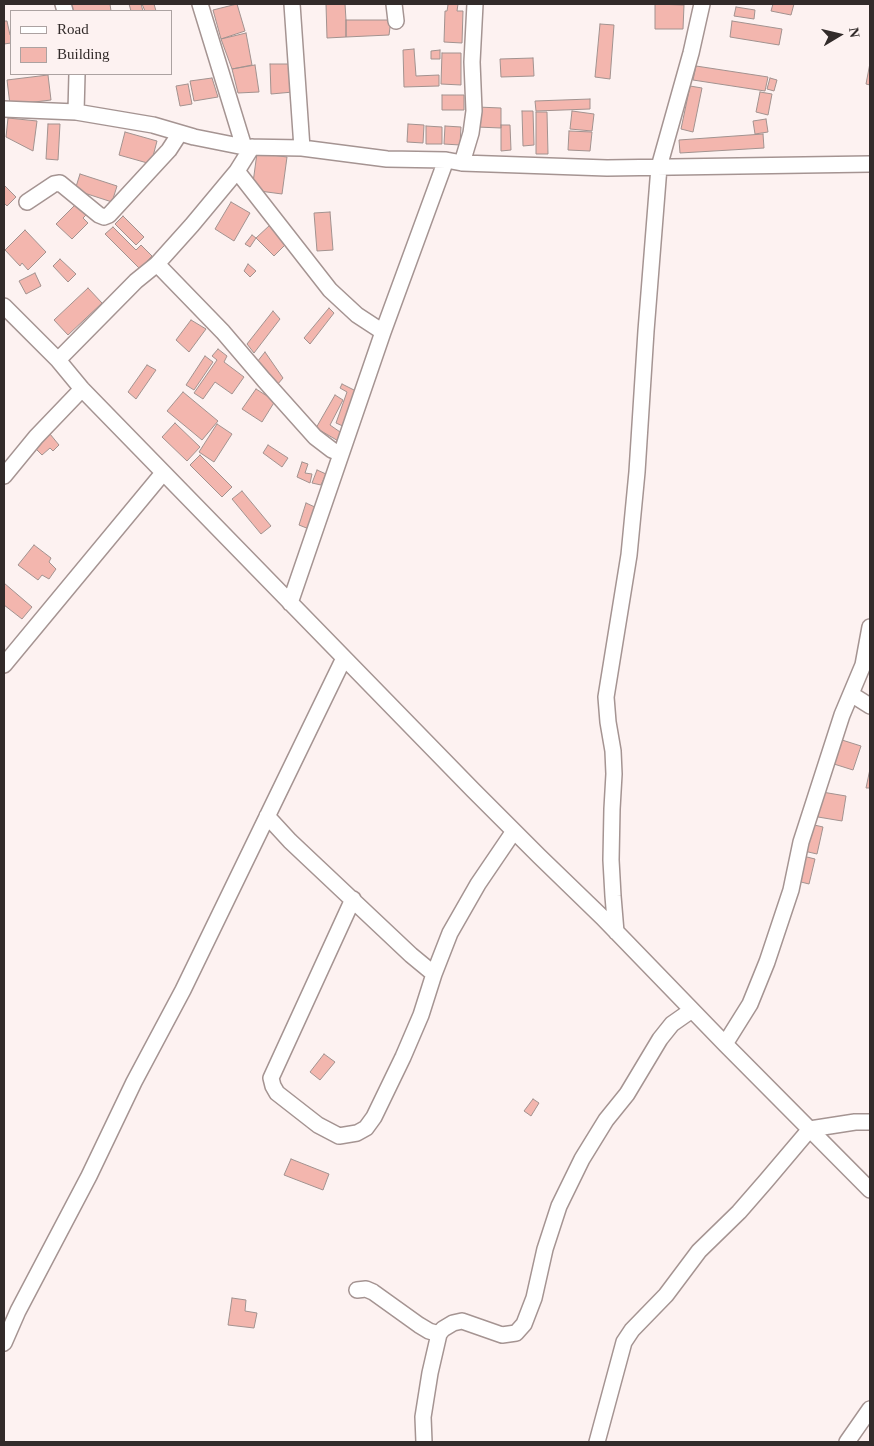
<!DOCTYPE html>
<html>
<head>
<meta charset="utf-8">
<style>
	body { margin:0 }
	#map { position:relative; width:874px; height:1446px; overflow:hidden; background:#fdf2f1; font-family:Georgia,serif }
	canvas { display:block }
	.frame { position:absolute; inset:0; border:5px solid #322b2a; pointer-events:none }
	.legend { position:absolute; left:10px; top:10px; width:162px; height:65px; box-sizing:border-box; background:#fdf2f1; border:1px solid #aca2a1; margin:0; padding:6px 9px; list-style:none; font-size:15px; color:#322b2a }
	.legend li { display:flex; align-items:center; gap:10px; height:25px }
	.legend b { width:25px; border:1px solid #aca2a1 }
	.north { position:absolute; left:814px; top:10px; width:50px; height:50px; -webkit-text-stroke:4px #fdf2f1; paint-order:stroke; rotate:81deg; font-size:14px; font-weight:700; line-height:20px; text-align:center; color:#322b2a }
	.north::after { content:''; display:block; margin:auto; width:18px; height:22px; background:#322b2a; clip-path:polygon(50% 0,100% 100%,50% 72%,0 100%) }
</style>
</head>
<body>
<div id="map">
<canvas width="874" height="1446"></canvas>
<div class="frame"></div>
<ul class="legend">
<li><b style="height:6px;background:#fff"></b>Road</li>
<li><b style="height:14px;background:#f3b6ae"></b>Building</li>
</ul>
<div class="north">N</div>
</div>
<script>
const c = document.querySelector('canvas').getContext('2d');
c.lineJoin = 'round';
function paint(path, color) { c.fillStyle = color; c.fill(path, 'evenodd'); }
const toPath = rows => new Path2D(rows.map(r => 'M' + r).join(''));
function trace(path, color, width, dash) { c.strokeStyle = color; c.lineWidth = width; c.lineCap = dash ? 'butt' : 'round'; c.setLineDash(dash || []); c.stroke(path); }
const building = toPath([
	[69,4,110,4,111,11,71,11,69,4],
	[129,4,141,4,143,11,131,11,129,4],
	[142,4,154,4,156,11,145,11,142,4],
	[237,4,245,31,221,39,213,10,237,4],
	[326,4,345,4,346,20,346,37,327,38,326,4],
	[446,4,465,4,458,4,457,11,463,11,462,43,444,42,445,11,447,11,448,5,446,4],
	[655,4,684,5,683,29,655,29,655,4],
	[773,4,794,4,791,15,771,11,773,4],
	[736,7,755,10,754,19,734,16,736,7],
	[346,20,391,20,389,35,346,37,346,20],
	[4,21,7,21,10,35,11,34,11,43,4,44,4,21],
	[732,21,782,29,779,45,730,37,732,21],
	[600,24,614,25,610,79,595,77,600,24],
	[246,33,252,65,232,69,221,39,246,33],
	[414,49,416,76,439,75,439,86,404,87,403,50,414,49],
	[440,50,440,59,431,59,431,51,440,50],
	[442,53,461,53,461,85,441,84,442,53],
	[533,58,534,76,501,77,500,59,533,58],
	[870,63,870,85,866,84,870,63],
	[270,64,292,64,293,92,271,94,270,64],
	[255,65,259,92,238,93,232,69,255,65],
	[696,66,768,77,765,91,693,80,696,66],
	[48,75,51,100,10,105,7,80,48,75],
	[212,78,218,97,194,101,190,81,212,78],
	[770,78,777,80,774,91,767,89,770,78],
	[188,84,192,104,180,106,176,86,188,84],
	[690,86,702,88,693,132,681,129,690,86],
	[760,92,772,94,768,115,756,112,760,92],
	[442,95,464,95,464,110,442,110,442,95],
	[590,99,590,109,536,111,535,101,590,99],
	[477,107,501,108,501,128,477,127,477,107],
	[522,111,533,111,534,145,523,146,522,111],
	[572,111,594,114,592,131,570,129,572,111],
	[536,112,547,112,548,154,536,154,536,112],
	[8,118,37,121,33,151,6,137,8,118],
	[766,119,768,132,755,134,753,121,766,119],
	[48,124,60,124,58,160,46,159,48,124],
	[408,124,424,125,423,143,407,142,408,124],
	[501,125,510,125,511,150,501,151,501,125],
	[426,126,442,127,442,144,426,144,426,126],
	[445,126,461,127,460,145,444,144,445,126],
	[569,131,592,132,590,151,568,150,569,131],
	[125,132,157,141,151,164,119,155,125,132],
	[763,134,764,148,680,153,679,140,763,134],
	[257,153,287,157,282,194,252,190,257,153],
	[80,174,117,186,112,202,75,190,80,174],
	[4,185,16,197,7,206,4,203,4,185],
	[231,202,250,213,234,241,215,229,231,202],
	[77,203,87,214,83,218,88,223,72,239,56,224,77,203],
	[330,212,333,250,317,251,314,213,330,212],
	[123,216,144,237,136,245,115,224,123,216],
	[270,225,287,243,274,256,256,238,270,225],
	[113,227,136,250,141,245,152,256,147,261,150,265,143,272,105,234,113,227],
	[25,230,46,252,28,270,22,263,20,266,5,250,25,230],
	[252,235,256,238,250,247,245,244,252,235],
	[60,259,76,274,68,282,53,266,60,259],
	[248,264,256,271,250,277,244,271,248,264],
	[35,273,41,286,26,294,19,281,35,273],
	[88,288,102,303,68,335,54,320,88,288],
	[329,308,334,313,310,344,304,338,329,308],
	[273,311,280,319,254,353,247,344,273,311],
	[191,320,206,329,189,352,176,340,191,320],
	[218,349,227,356,224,362,244,377,232,394,215,382,203,399,194,393,217,360,212,356,218,349],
	[265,352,283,378,277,385,257,362,265,352],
	[205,356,213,362,194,390,186,385,205,356],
	[147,365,156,370,136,399,128,392,147,365],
	[342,384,358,392,345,427,336,423,347,392,340,388,342,384],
	[256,389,275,401,262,422,242,409,256,389],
	[183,392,218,421,202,440,167,411,183,392],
	[335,395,343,400,330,425,343,434,340,442,316,428,335,395],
	[175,423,200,447,187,461,162,437,175,423],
	[217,424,232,434,214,462,199,452,217,424],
	[50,434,59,445,53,451,50,448,42,455,36,449,50,434],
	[268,445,288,458,282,467,263,453,268,445],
	[200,455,232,487,222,497,190,465,200,455],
	[302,462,308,464,305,473,312,474,310,483,297,477,302,462],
	[317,470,326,474,321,485,312,483,317,470],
	[242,491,271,526,261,534,232,499,242,491],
	[306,503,317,508,309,529,299,525,306,503],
	[34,545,51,558,49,562,56,569,49,579,42,575,38,580,18,565,34,545],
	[4,583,32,607,22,619,4,605,4,583],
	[842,740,861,746,853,770,834,764,842,740],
	[870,769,870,788,866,788,870,769],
	[822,792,846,796,842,821,818,817,822,792],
	[810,824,823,827,817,854,804,851,810,824],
	[803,856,815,859,809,884,797,881,803,856],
	[324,1054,335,1062,320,1080,310,1072,324,1054],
	[533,1099,539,1103,531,1116,524,1111,533,1099],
	[291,1159,329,1174,323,1190,284,1175,291,1159],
	[232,1298,246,1300,245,1311,257,1313,254,1328,228,1325,232,1298]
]);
const minor = toPath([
	[63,4,65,11],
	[200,4,244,147],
	[292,4,302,148],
	[394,4,396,21],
	[4,109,76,112,153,125,194,137,244,147,302,148,387,159,446,160,462,163,607,168,870,164],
	[76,112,77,74],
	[462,163,471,133,474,111,472,62,475,4],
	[237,171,330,290,357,315,383,332],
	[27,202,54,184,60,183,99,215,104,217,109,215,169,150,180,133],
	[157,264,223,332,264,380,315,437,332,450,341,454],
	[4,306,58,360,82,389,473,790,539,856,602,917,725,1044,870,1190],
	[58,360,136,281,157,264,192,225,237,171,252,147],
	[4,476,36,437,82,389],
	[290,603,383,332,446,160],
	[4,665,163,473],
	[851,694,870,706],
	[267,816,290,841,411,955,434,974],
	[353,899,271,1078,273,1086,277,1093,318,1125,339,1136,357,1133,366,1128,374,1117,403,1057,421,1015,434,974,450,933,478,884,514,831],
	[616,932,613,896,611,860,612,809,614,774,613,751,608,722,606,697,629,555,637,472,646,331,659,167,691,53,702,4],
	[725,1044,750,1004,767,962,791,890,801,842,842,715,863,665,870,627],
	[357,1290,366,1289,373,1292,419,1325,429,1331,439,1334],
	[4,1343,18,1311,89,1176,134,1082,183,990,344,658],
	[424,1442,423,1417,430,1373,439,1334,443,1329,453,1323,462,1321,502,1335,516,1333,524,1324,534,1298,545,1249,559,1206,582,1159,606,1120,627,1094,660,1039,672,1024,692,1010],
	[597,1442,624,1342,632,1330,666,1295,699,1251,739,1212,766,1181,810,1129,855,1122,870,1122],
	[847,1442,870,1409]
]);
paint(building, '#f3b6ae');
trace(building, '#a2928f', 1);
trace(minor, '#a59492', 18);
trace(minor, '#fff', 15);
</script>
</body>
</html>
